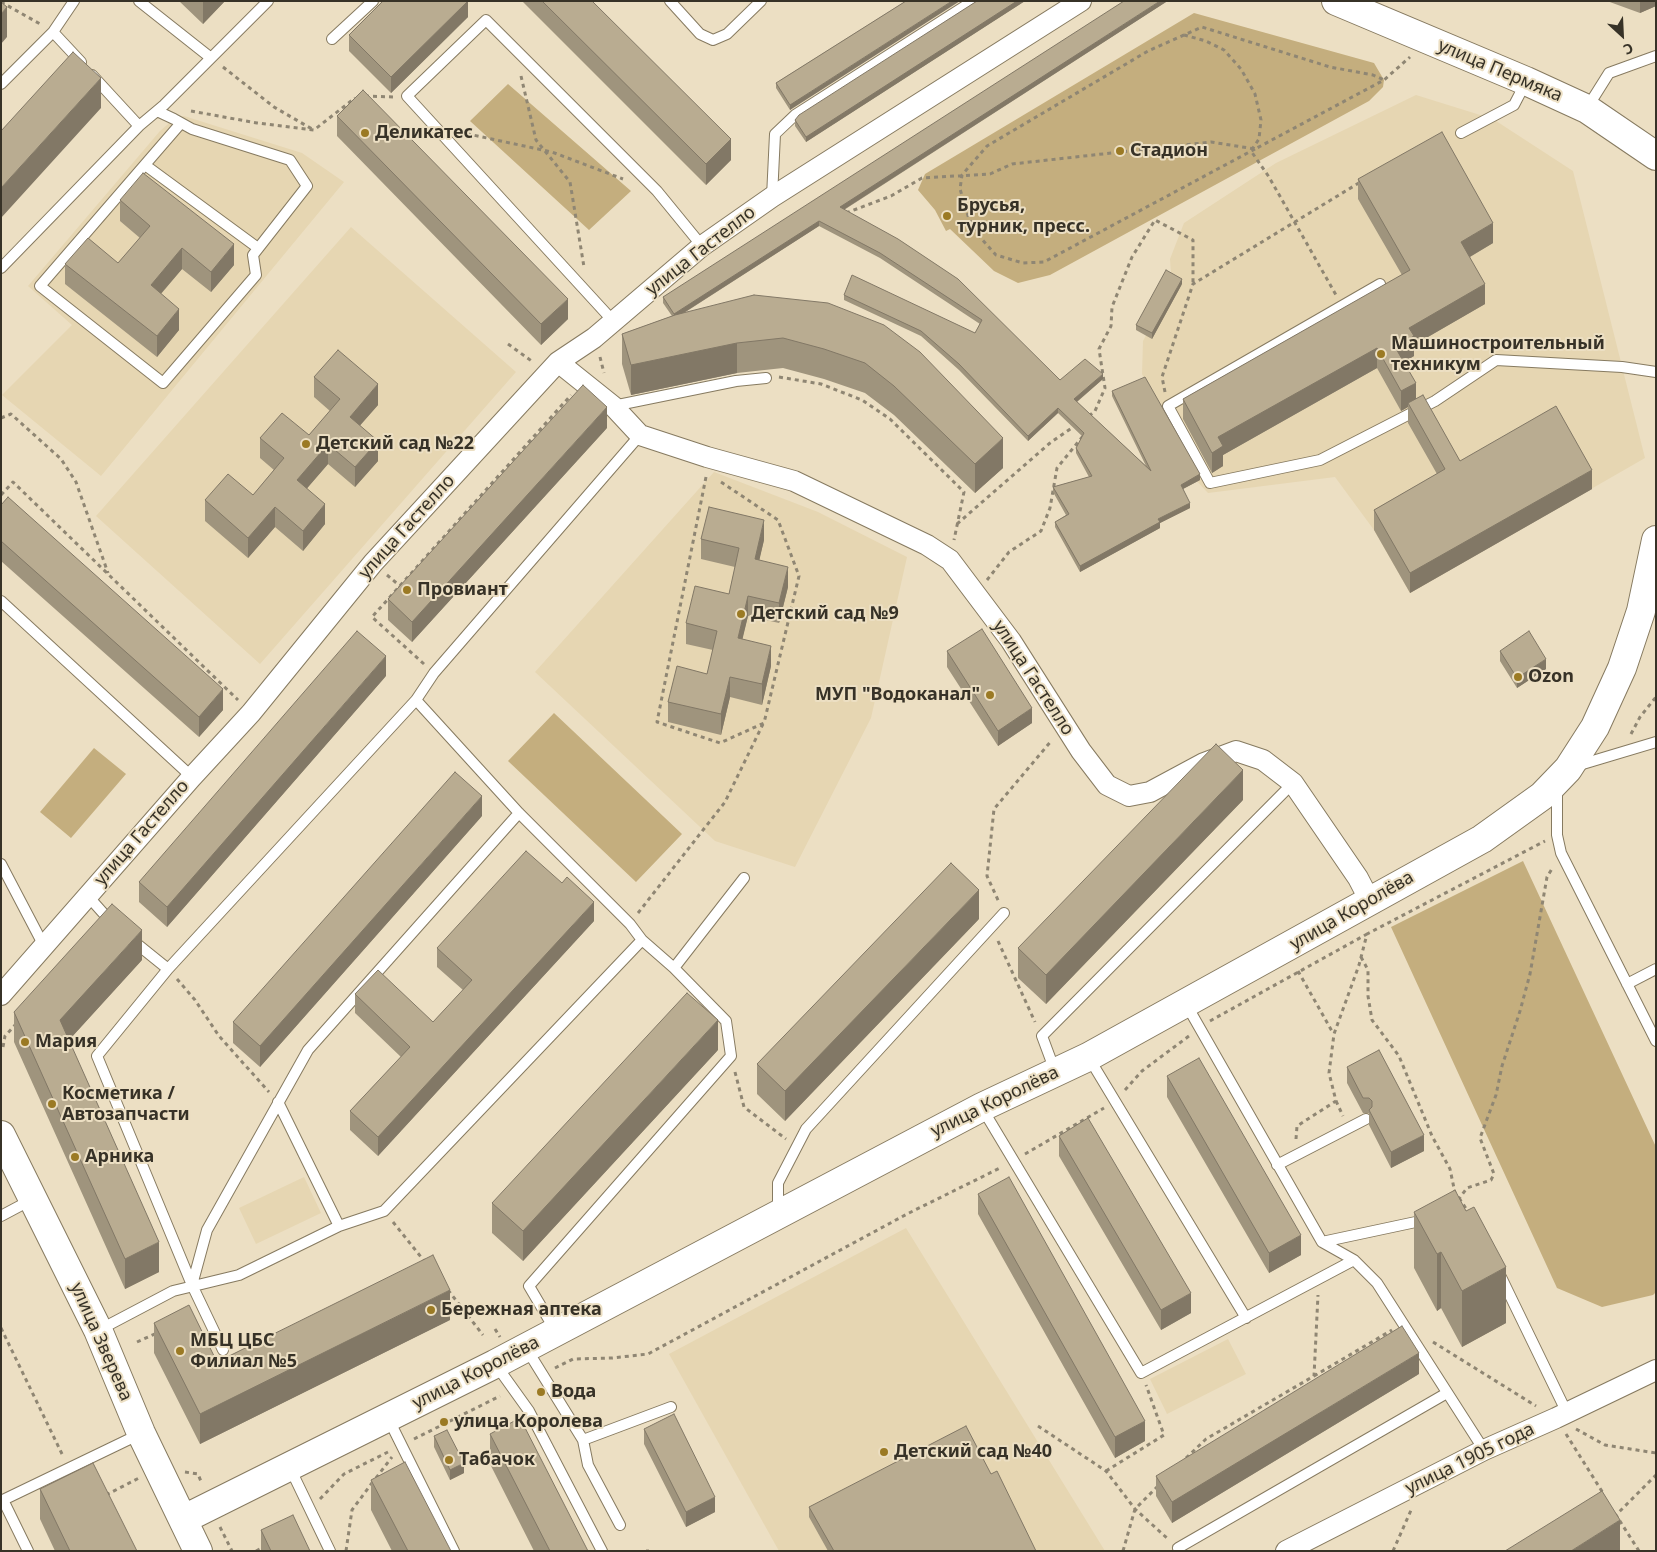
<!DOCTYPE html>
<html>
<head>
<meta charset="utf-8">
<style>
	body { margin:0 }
	#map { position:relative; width:1657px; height:1552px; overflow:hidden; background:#ecdfc3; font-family:"Noto Sans",sans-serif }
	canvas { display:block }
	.frame { position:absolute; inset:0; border:2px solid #373227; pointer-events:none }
	.north { position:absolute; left:1597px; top:10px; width:50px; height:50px; -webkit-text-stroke:4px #ecdfc3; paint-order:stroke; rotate:155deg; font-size:14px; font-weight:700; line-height:20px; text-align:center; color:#373227 }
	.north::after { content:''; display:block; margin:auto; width:18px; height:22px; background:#373227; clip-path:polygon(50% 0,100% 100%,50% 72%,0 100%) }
</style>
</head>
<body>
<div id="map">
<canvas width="1657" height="1552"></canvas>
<div class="frame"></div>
<div class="north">С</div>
</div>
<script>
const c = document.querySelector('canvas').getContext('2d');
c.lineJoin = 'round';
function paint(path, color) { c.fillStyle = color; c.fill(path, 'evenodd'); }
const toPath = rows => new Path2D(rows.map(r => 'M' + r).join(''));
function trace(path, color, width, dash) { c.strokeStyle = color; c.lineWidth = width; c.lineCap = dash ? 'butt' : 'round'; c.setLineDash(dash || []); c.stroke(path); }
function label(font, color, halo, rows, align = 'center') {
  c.font = font + ' "Noto Sans",sans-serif'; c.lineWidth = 4; c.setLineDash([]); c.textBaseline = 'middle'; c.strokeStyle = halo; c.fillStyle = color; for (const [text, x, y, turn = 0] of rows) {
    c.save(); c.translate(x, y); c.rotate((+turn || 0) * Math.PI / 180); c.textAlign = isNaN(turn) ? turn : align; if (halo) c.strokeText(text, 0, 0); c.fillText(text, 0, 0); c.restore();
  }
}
const built = toPath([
	[1416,95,1493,119,1573,171,1645,458,1410,593,1374,530,1335,477,1208,493,1192,476,1142,374,1143,341,1172,287,1170,259,1184,223,1276,163],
	[184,116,302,153,344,182,101,476,2,395,72,325,28,286,160,131,174,119],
	[351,227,516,372,260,664,96,516],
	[714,472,818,512,907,557,871,718,795,867,715,841,535,672],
	[304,1177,321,1213,256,1244,239,1208],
	[906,1228,1105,1551,779,1551,669,1354],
	[1228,1339,1246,1374,1167,1414,1150,1379]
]);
const green = toPath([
	[1194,13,1374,63,1384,80,1383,87,1369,101,1050,275,1018,283,994,271,950,229,946,231,935,210,918,190,925,174],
	[508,84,631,191,589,230,470,121],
	[554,713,682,834,636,882,508,761],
	[94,748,126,774,71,838,40,812],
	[1523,861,1656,1147,1656,1292,1653,1295,1602,1307,1557,1288,1391,927]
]);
const path = toPath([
	[1,2,42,25],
	[1184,35,1206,41,1224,50,1241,69,1255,94,1261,120,1259,139,1251,151,1269,177,1336,295],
	[223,67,274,107,312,129],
	[521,76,536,140,570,182,584,267],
	[365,96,394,97],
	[191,111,257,123,314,130,355,98],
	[459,132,552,152,623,179],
	[1255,149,1044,262,1023,263,996,255,979,236,969,219,960,189,962,175,987,146,1148,51,1202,27,1330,67,1373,75,1384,80],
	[846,213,891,196,922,178,990,174,1012,164,1211,142,1255,149,1384,80,1410,57],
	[508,344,533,362],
	[600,357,604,373],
	[779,377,821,384,862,400,890,419,964,492,954,540],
	[1165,392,1162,377,1193,284,1362,181],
	[1089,416,1095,411,1105,388,1099,349,1111,326,1112,307,1132,257,1155,220,1193,240,1193,284],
	[1,418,11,414,61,459,76,482,108,573],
	[706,477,657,722,720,743,764,723,799,576,778,520,721,482],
	[1,495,13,482,238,700],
	[957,524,1050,443,1076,425],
	[387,575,400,586],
	[987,580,1009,552,1041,531,1050,508,1057,468,1083,436],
	[424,664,372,617,571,395],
	[1631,734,1640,717,1656,697],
	[998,900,987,876,994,809,1052,740],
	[638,913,725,802,763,724],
	[998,941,1035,1022],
	[1361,957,1368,970,1368,996,1372,1020,1399,1056,1432,1136,1450,1169,1455,1193],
	[1298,971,1333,1033],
	[177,979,195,1000,219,1036,269,1092],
	[1210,1021,1367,934],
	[3,1047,5,1036,17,1023],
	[735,1072,744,1107,786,1139],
	[1125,1090,1142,1071,1189,1036],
	[1336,1101,1343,1116],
	[1296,1139,1297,1126,1336,1101,1329,1073,1334,1034,1359,965,1367,934,1545,841],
	[1025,1154,1104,1108],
	[1459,1198,1469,1213],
	[1458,1200,1467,1188,1491,1180,1494,1174,1480,1138,1496,1095,1502,1066,1520,1011,1530,974,1547,877,1553,867],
	[393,1222,425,1262],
	[448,1290,483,1335],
	[1,1328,63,1456],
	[495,1329,500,1337],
	[137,1342,157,1333],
	[1433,1342,1536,1406],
	[555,1368,573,1359,612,1358,648,1354,907,1214,1002,1167],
	[1314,1376,1392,1330],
	[1038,1426,1106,1471,1135,1509,1168,1539],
	[1576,1429,1605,1445,1656,1453],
	[1566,1434,1603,1493],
	[414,1439,500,1396],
	[1186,1458,1206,1439,1314,1376,1318,1295],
	[1106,1471,1164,1435,1146,1385],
	[185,1472,198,1474,202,1484],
	[376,1478,392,1457],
	[106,1495,139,1478],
	[320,1499,344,1474,388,1452],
	[220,1527,232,1551],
	[256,1551,264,1547],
	[346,1551,352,1510,372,1483],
	[646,1551,649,1551],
	[1123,1551,1135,1509,1159,1485],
	[1393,1551,1412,1508],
	[1639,1551,1616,1515,1656,1475]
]);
const service = toPath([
	[139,1,211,58],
	[670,1,700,34,713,40,727,34,761,1],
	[53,32,81,62],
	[332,39,373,1],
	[92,75,139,126],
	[1,84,53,32,74,1],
	[1587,108,1609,73,1656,56],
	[157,111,174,119,192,129,290,160,307,186,253,255,256,275,163,383,40,286,181,123],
	[1461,133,1514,105,1526,82],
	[145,165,258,248],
	[772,197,775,134,795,115,973,1],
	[1,268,139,126,164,105,268,1],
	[1380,284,1168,406,1210,483,1320,460,1435,401,1496,360,1622,367,1656,372],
	[614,322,407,96,486,20,657,191,702,246],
	[613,406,736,381,766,378],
	[1,601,192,777],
	[416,700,519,813,630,924,642,940,674,968,726,1021,731,1056,529,1286,555,1330],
	[1576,766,1656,742],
	[1557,789,1557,835,1561,853,1656,1041],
	[1,864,44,946],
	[87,895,112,923],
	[132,940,168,969],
	[674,968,744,878],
	[1627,984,1656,969],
	[1186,1004,1322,1242,1354,1260,1377,1283,1484,1450],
	[1089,1058,1246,1318],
	[1055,1071,1042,1036,1293,783],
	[278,1102,339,1226],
	[982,1108,1141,1373,1354,1260],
	[1277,1165,1366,1119],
	[778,1213,778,1183,806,1129,1004,913],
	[1,1216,31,1200],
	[1322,1242,1425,1220],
	[1501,1277,1567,1413],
	[192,1285,207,1230,308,1050,519,813],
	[99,1330,173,1291,239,1275,339,1226,384,1211,642,940],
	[526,1348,583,1440,588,1465,620,1525],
	[223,1350,192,1285,97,1056,168,969,416,700,434,673,640,435],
	[496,1365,529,1411,602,1551],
	[388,1418,454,1551],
	[583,1440,671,1407],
	[290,1468,330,1551],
	[28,1551,3,1500,140,1434],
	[1179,1551,1178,1548,1447,1393]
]);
const minor = toPath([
	[558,362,613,406,640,435,707,457,794,481,927,545,950,560,1011,641,1081,751,1107,785,1129,796,1150,792,1204,763,1236,751,1263,760,1293,783,1358,878,1370,901],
	[1,995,192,777,251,713,373,563,558,362,594,338,702,246,772,197,1081,1],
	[1286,1551,1484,1450,1556,1418,1656,1370]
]);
const secondary = toPath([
	[1336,1,1526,81,1587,109,1656,156],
	[1,1135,98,1330,141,1433,198,1551],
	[184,1519,495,1364,982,1107,1088,1057,1482,839,1542,796,1568,769,1595,727,1622,668,1641,611,1656,540]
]);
const wall = toPath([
	[179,1,225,1,203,24],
	[468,1,468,17,391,93,349,51,349,35],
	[522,1,592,1,731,160,706,185],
	[906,1,790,110,776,88,776,83],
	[977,1,1025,1,806,142,795,126,795,120],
	[1166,1,1166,2,844,210,1060,380,1103,379,1077,402,1146,466,1112,396,1112,391,1200,480,1183,489,1190,508,1160,523,1160,528,1080,572,1055,527,1055,522,1066,515,1053,492,1053,487,1089,477,1076,453,1076,448,1083,437,1058,413,1028,441,959,370,921,336,844,300,844,295,975,333,980,324,880,258,819,226,684,313,828,303,1003,468,975,493,894,415,865,393,824,379,783,368,737,373,631,395,622,364,622,334,672,316,663,303,663,297],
	[1607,1,1656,1,1656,6,1640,13],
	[337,116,568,319,541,345,337,136],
	[1358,179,1493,243,1470,257,1485,304,1414,345,1414,356,1404,362,1416,399,1460,461,1592,489,1410,593,1374,530,1374,510,1437,474,1408,423,1408,407,1401,411,1377,368,1223,455,1223,466,1212,473,1183,419,1183,399,1402,275,1358,199],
	[120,200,234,265,211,292,182,269,161,294,179,330,157,357,65,284,65,264,118,263,140,238,120,221],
	[1182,284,1152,339,1136,330,1136,325],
	[314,377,378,405,360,425,378,461,355,487,328,464,307,488,325,524,303,551,275,527,248,558,205,521,205,500,253,495,274,470,260,458,260,438,309,435,330,411,314,397],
	[607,428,412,642,388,620,388,599],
	[1,505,223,710,199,737,1,561],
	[701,539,764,540,759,560,788,587,779,623,748,616,742,639,771,666,762,705,730,697,721,735,668,722,668,702,707,674,713,650,686,644,686,623,729,594,735,567,701,559],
	[947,651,1032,723,998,746,947,667],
	[1500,651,1546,669,1517,688,1500,661],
	[386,676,167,927,139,902,139,882],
	[1243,800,1046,1004,1018,978,1018,948],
	[482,816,260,1067,233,1043,233,1022],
	[979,919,785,1121,757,1094,757,1064],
	[594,921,378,1156,350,1130,350,1111,401,1057,355,1013,355,994,433,1022,463,990,437,967,437,948],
	[142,960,69,1040,159,1272,125,1289,14,1042,14,1012],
	[718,1050,523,1261,492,1233,492,1203],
	[1347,1067,1424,1151,1391,1168,1369,1125,1369,1113,1363,1113,1347,1083],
	[1167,1076,1301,1255,1269,1273,1167,1097],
	[1059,1136,1191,1313,1161,1330,1059,1156],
	[978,1194,1145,1441,1115,1458,978,1214],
	[1414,1212,1506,1323,1462,1347,1441,1308,1437,1311,1414,1268],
	[450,1320,200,1444,154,1353,154,1323,217,1362],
	[1419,1374,1172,1523,1156,1496,1156,1476],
	[644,1429,715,1512,686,1527,644,1444],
	[490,1434,588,1551,534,1551,490,1464],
	[434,1436,464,1473,450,1480,434,1447],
	[991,1474,1036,1551,828,1551,809,1517,809,1507],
	[371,1480,451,1551,392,1551,371,1510],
	[40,1489,137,1551,55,1551,40,1519],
	[261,1530,310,1551,261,1551]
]);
const shadedWall = toPath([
	[203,1,225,1,203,24],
	[468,1,468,17,391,93,391,77],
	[952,1,960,1,790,110,790,105],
	[1017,1,1025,1,806,142,806,137],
	[1160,1,1166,1,1166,2,840,212,840,207],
	[1640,1,1656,1,1656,6,1640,13],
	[7,7,7,37,1,44,1,14],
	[101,78,101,108,1,218,1,188],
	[731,139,731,160,706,185,706,164],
	[819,221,819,226,674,319,674,314],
	[1493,223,1493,243,1461,262,1461,242],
	[234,244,234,265,211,292,211,272],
	[182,248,182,269,151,305,151,285],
	[1182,279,1182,284,1152,339,1152,333],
	[1485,284,1485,304,1414,345,1414,356,1395,367,1395,347,1409,328],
	[568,299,568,319,541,345,541,324],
	[179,309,179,330,157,357,157,336],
	[737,343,737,373,631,395,631,365],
	[1377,348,1377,368,1223,455,1223,466,1212,473,1212,453,1218,437],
	[1103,374,1103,379,1074,404,1074,399],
	[1416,383,1416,403,1408,403,1408,407,1401,411,1401,391],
	[378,384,378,405,350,437,350,417],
	[607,407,607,428,412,642,412,622],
	[1058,408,1058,413,1028,441,1028,436],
	[1003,438,1003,468,975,493,975,464],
	[378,441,378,461,355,487,355,467],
	[328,444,328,464,297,500,297,480],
	[1592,470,1592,489,1410,593,1410,573],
	[1200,474,1200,480,1181,490,1181,485],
	[1190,503,1190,508,1160,523,1160,528,1080,572,1080,566,1158,519],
	[325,504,325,524,303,551,303,531],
	[275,507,275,527,248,558,248,538],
	[764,520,764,540,755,579,755,559],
	[788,567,788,587,779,623,779,603],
	[748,596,748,616,738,658,738,638],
	[771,646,771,666,762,705,762,684],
	[386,656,386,676,167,927,167,907],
	[1546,659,1546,669,1517,688,1517,678],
	[730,677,730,697,721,735,721,714],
	[223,689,223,710,199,737,199,717],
	[1032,708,1032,723,998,746,998,731],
	[1243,770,1243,800,1046,1004,1046,975],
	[482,796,482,816,260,1067,260,1046],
	[979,890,979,919,785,1121,785,1091],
	[594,902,594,921,378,1156,378,1137],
	[142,930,142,960,60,1050,60,1020],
	[718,1020,718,1050,523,1261,523,1231],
	[1424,1135,1424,1151,1391,1168,1391,1152],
	[1301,1235,1301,1255,1269,1273,1269,1253],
	[159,1242,159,1272,125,1289,125,1259],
	[1441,1252,1441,1308,1437,1311,1437,1254],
	[1506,1267,1506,1323,1462,1347,1462,1291],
	[450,1290,450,1320,200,1444,200,1414],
	[1191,1293,1191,1313,1161,1330,1161,1310],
	[1419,1353,1419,1374,1172,1523,1172,1502],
	[1145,1421,1145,1441,1115,1458,1115,1437],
	[464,1463,464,1473,450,1480,450,1470],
	[715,1497,715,1512,686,1527,686,1512],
	[1620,1520,1620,1550,1619,1551,1571,1551]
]);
const building = toPath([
	[383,1,468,1,391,77,349,35,383,1],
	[542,1,592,1,731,139,706,164,542,1],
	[906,1,952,1,790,105,776,83,906,1],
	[977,1,1017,1,806,137,795,120,799,115,977,1],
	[1124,1,1160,1,840,207,898,239,958,279,1060,380,1085,359,1103,374,1074,399,1151,471,1112,391,1145,377,1200,474,1181,485,1190,503,1158,519,1160,522,1080,566,1055,522,1069,514,1053,487,1092,476,1076,448,1084,433,1058,408,1028,436,959,364,921,331,844,295,852,275,975,333,982,320,880,253,819,221,674,314,663,297,1124,1],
	[1,2,7,7,1,14,1,2],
	[73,52,101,78,1,188,1,131,73,52],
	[363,90,568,299,541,324,337,116,363,90],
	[1442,132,1493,223,1461,242,1485,284,1409,328,1414,336,1395,347,1416,383,1401,391,1377,348,1218,437,1223,446,1212,453,1183,399,1410,270,1358,179,1442,132],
	[143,173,234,244,211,272,182,248,151,285,179,309,157,336,65,264,88,238,118,263,150,226,120,200,143,173],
	[1166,270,1182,279,1152,333,1136,325,1166,270],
	[754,295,828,303,884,325,920,352,1003,438,975,464,894,386,865,363,824,349,783,338,737,343,631,365,622,334,675,315,754,295],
	[338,350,378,384,350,417,378,441,355,467,328,444,297,480,325,504,303,531,275,507,248,538,205,500,228,474,253,495,284,458,260,438,282,413,309,435,340,399,314,377,338,350],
	[583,385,607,407,412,622,388,599,583,385],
	[1423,395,1460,461,1556,406,1592,470,1410,573,1374,510,1445,469,1408,403,1423,395],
	[8,497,223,689,199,717,1,541,1,505,8,497],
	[709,507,764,520,755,559,788,567,779,603,748,596,738,638,771,646,762,684,730,677,721,714,668,702,677,666,707,674,717,631,686,623,695,586,729,594,739,548,701,539,709,507],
	[982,629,1032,708,998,731,947,651,982,629],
	[357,631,386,656,167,907,139,882,357,631],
	[1529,631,1546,659,1517,678,1500,651,1529,631],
	[1216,744,1243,770,1046,975,1018,948,1216,744],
	[455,772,482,796,260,1046,233,1022,455,772],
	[526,851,562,883,567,877,594,902,378,1137,350,1111,410,1047,355,994,378,970,433,1022,472,980,437,948,526,851],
	[951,863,979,890,785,1091,757,1064,951,863],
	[112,904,142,930,60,1020,159,1242,125,1259,14,1012,112,904],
	[687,993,718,1020,523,1231,492,1203,687,993],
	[1379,1050,1424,1135,1391,1152,1369,1110,1372,1107,1372,1101,1369,1098,1363,1098,1347,1067,1379,1050],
	[1199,1058,1301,1235,1269,1253,1167,1076,1199,1058],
	[1088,1118,1191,1293,1161,1310,1059,1136,1088,1118],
	[1009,1177,1145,1421,1115,1437,978,1194,1009,1177],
	[1455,1190,1466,1211,1474,1207,1506,1267,1462,1291,1441,1252,1437,1254,1414,1212,1455,1190],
	[433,1255,450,1290,200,1414,154,1323,189,1305,217,1362,433,1255],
	[1402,1326,1419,1353,1172,1502,1156,1476,1402,1326],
	[674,1414,715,1497,686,1512,644,1429,674,1414],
	[520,1418,588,1551,550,1551,490,1434,520,1418],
	[966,1426,991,1474,997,1471,1036,1551,834,1551,809,1507,966,1426],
	[447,1430,464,1463,450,1470,434,1436,447,1430],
	[405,1462,451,1551,408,1551,371,1480,405,1462],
	[93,1463,137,1551,70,1551,40,1489,93,1463],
	[1602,1491,1620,1520,1571,1551,1505,1551,1602,1491],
	[293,1515,310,1551,271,1551,261,1530,293,1515]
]);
const markers = [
	[365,133,5,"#9b7a24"],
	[1120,151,5,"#9b7a24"],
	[947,216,5,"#9b7a24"],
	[1381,354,5,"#9b7a24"],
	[306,444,5,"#9b7a24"],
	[407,590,5,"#9b7a24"],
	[741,614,5,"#9b7a24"],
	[1518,677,5,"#9b7a24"],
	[990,695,5,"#9b7a24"],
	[25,1042,5,"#9b7a24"],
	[52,1104,5,"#9b7a24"],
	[75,1157,5,"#9b7a24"],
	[431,1310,5,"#9b7a24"],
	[180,1351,5,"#9b7a24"],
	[541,1392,5,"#9b7a24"],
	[444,1422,5,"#9b7a24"],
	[884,1452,5,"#9b7a24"],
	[449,1460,5,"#9b7a24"]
];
const streetNames = [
	["улица Пермяка",1500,71,23],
	["улица Гастелло",701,251,-38],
	["улица Гастелло",407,527,-48],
	["улица Гастелло",1033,678,57],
	["улица Гастелло",142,833,-49],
	["улица Королёва",1352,911,-30],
	["улица Королёва",995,1102,-26],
	["улица Зверева",101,1342,66],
	["улица Королёва",476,1373,-27],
	["улица 1905 года",1470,1459,-26]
];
const poiNames = [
	["Деликатес",375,133],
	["Стадион",1130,151],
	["Брусья,",957,206],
	["турник, пресс.",957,227],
	["Машиностроительный",1391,344],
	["техникум",1391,365],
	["Детский сад №22",316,444],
	["Провиант",417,590],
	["Детский сад №9",751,614],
	["Ozon",1528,677],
	["МУП \"Водоканал\"",980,695,"right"],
	["Мария",35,1042],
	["Косметика /",62,1094],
	["Автозапчасти",62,1115],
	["Арника",85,1157],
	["Бережная аптека",441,1310],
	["МБЦ ЦБС",190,1341],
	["Филиал №5",190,1362],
	["Вода",551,1392],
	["улица Королева",454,1422],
	["Детский сад №40",894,1452],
	["Табачок",459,1460]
];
paint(built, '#e6d6b2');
paint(green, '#c4ae7e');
trace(service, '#867a60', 12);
trace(minor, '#867a60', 22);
trace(secondary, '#867a60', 30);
trace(path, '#8f8673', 3, [4, 4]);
trace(service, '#fff', 10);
trace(minor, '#fff', 20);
trace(secondary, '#fff', 28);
paint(wall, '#9f947d');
paint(shadedWall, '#827866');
paint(building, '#b9ac91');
trace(building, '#827866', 1);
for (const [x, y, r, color] of markers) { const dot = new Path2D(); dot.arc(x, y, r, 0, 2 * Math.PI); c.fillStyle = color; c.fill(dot); trace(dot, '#ecdfc3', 2); }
label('18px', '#373227', '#ecdfc3', streetNames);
label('bold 18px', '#373227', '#ecdfc3', poiNames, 'left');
</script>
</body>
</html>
